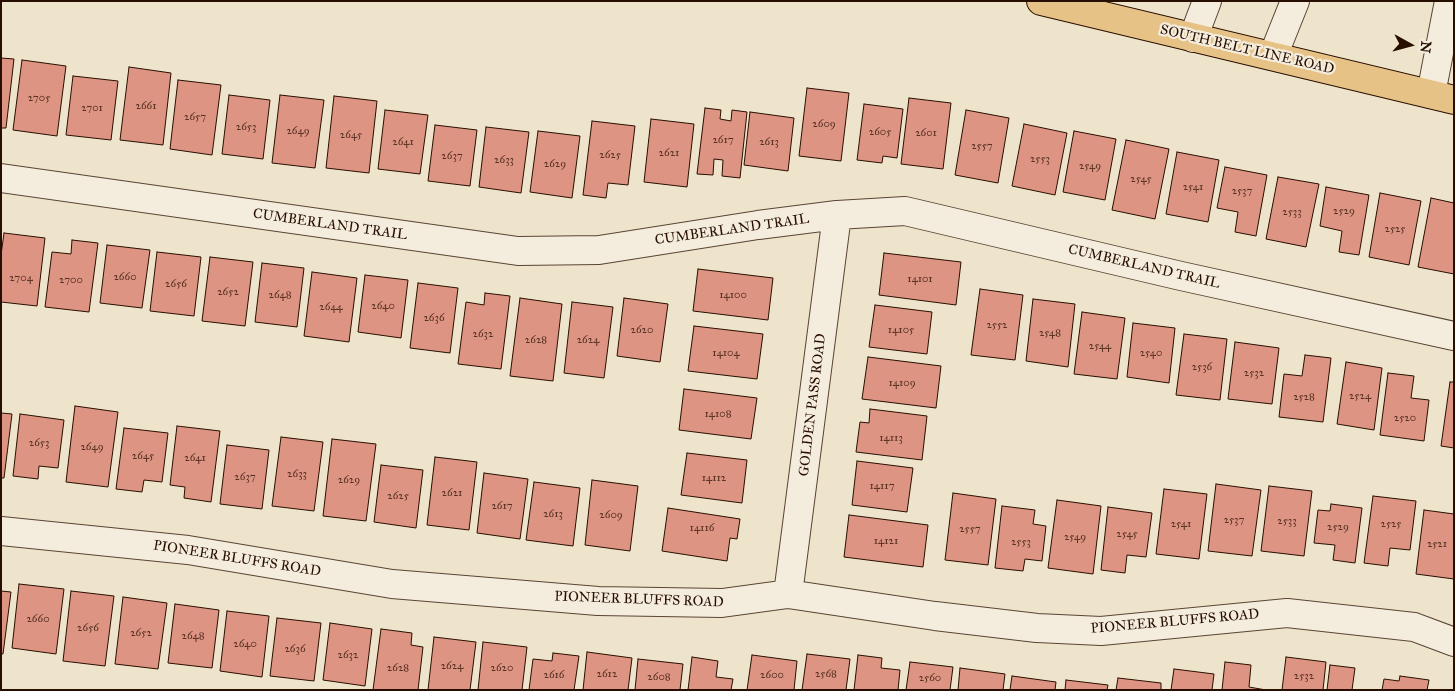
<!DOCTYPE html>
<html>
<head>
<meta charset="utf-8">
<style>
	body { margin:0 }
	#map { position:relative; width:1455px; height:691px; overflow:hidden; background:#eee4cb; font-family:"IM FELL Great Primer",serif }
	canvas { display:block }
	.frame { position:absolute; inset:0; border:2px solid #280e00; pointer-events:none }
	.north { position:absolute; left:1385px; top:20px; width:50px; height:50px; -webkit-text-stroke:4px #f4eddd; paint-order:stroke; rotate:97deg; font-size:14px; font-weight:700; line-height:20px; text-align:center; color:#280e00 }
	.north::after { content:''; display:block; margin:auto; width:18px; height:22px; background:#280e00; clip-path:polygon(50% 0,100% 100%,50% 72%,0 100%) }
</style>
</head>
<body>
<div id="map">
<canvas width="1455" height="691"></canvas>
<div class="frame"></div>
<div class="north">N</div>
</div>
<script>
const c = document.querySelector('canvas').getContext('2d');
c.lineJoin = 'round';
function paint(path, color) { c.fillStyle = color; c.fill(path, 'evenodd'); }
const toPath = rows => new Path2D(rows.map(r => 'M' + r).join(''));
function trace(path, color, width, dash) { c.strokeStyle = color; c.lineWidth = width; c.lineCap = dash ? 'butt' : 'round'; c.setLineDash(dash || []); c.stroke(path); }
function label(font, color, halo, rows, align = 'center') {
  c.font = font + ' "IM FELL Great Primer",serif'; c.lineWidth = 4.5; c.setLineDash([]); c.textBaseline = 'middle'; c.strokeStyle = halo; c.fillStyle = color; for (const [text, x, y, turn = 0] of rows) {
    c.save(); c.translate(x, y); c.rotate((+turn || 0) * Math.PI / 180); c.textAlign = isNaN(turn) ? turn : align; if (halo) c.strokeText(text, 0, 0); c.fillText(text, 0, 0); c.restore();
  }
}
const building = toPath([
	[1,58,14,59,6,128,1,128,1,58],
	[22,60,66,66,57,136,13,130,22,60],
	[129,67,171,73,163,145,120,140,129,67],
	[73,76,118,81,111,140,66,135,73,76],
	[178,80,221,85,212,155,170,149,178,80],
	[807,88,849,93,841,161,799,156,807,88],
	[229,95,270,100,263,159,222,154,229,95],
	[280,95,324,100,315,168,272,163,280,95],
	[334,96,377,101,369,173,326,168,334,96],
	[909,98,951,103,943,169,901,164,909,98],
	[864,104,903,109,897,158,883,156,882,163,857,160,864,104],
	[705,108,721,110,720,119,731,121,732,110,747,112,740,178,722,176,723,160,714,159,713,175,697,174,705,108],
	[385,110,428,115,420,174,378,169,385,110],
	[966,110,1009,118,998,183,955,175,966,110],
	[750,112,794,118,788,171,744,165,750,112],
	[651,119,694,124,687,187,644,182,651,119],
	[592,121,635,126,628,185,608,183,606,198,583,195,592,121],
	[1024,124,1067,133,1055,195,1012,186,1024,124],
	[435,125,477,130,470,186,428,181,435,125],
	[486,127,529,132,521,193,479,187,486,127],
	[538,131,580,136,572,198,530,192,538,131],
	[1074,131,1116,139,1105,200,1063,192,1074,131],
	[1126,140,1169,149,1155,219,1112,210,1126,140],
	[1177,152,1219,160,1208,222,1166,214,1177,152],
	[1225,167,1267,175,1256,236,1235,232,1238,212,1217,208,1225,167],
	[1278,177,1319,184,1306,247,1266,239,1278,177],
	[1326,187,1369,195,1359,255,1339,252,1342,231,1320,226,1326,187],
	[1380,193,1421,201,1409,265,1369,257,1380,193],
	[1431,198,1454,203,1454,274,1418,267,1431,198],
	[4,233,45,238,37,306,1,302,1,255,4,233],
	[72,240,98,243,89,312,45,307,52,252,71,254,72,240],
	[107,245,150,250,142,308,100,303,107,245],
	[157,252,201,257,194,316,150,311,157,252],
	[884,253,961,262,956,305,879,295,884,253],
	[210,257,253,262,245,326,202,321,210,257],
	[262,263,304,268,297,327,255,322,262,263],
	[698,269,773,278,768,320,693,311,698,269],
	[312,272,357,278,349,342,304,336,312,272],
	[365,275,408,280,401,338,358,332,365,275],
	[418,283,458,288,450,353,410,348,418,283],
	[980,289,1023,295,1015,360,971,355,980,289],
	[485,293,510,296,501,369,458,364,466,302,484,305,485,293],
	[520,298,562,304,553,381,510,376,520,298],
	[624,298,668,304,660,362,617,356,624,298],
	[1033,299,1075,304,1068,367,1026,361,1033,299],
	[572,302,613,307,604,378,564,373,572,302],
	[875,305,932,312,927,354,869,347,875,305],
	[1082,312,1125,318,1117,379,1074,374,1082,312],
	[1133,323,1175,328,1169,383,1127,377,1133,323],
	[694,326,763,334,757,379,688,371,694,326],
	[1184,334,1227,339,1220,400,1176,395,1184,334],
	[1235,342,1279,348,1272,404,1228,399,1235,342],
	[1305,355,1331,358,1323,422,1279,417,1284,374,1302,376,1305,355],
	[868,357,941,366,936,408,862,399,868,357],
	[1346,362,1382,368,1374,430,1337,424,1346,362],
	[1388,373,1414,376,1411,398,1429,400,1424,441,1380,435,1388,373],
	[1450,382,1454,382,1454,448,1441,446,1450,382],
	[684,389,757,398,751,439,679,430,684,389],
	[75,406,118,412,108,487,66,482,75,406],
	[870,409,927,416,922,460,856,452,860,422,869,423,870,409],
	[1,413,12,414,4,478,1,478,1,413],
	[20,414,64,420,58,468,39,466,38,479,13,476,20,414],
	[177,426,220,431,211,502,184,498,185,487,170,485,177,426],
	[124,428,168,433,162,482,144,480,142,492,116,489,124,428],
	[281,437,323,442,314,511,272,506,281,437],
	[332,439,376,444,366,521,323,516,332,439],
	[227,445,269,450,262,509,220,504,227,445],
	[687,453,747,460,742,503,681,495,687,453],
	[435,457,477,462,469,530,427,525,435,457],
	[857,461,913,468,907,512,852,505,857,461],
	[381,465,423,470,416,528,374,522,381,465],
	[484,473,528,479,520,539,477,533,484,473],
	[592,480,638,486,630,551,585,545,592,480],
	[534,482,580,488,573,546,526,540,534,482],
	[1216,484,1261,490,1252,556,1208,551,1216,484],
	[1269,486,1312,491,1304,556,1261,551,1269,486],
	[1164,489,1207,494,1199,559,1156,554,1164,489],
	[953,493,996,499,988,565,945,560,953,493],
	[1373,496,1416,501,1410,550,1390,548,1388,566,1364,563,1373,496],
	[1057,500,1101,506,1093,574,1048,568,1057,500],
	[1331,504,1362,508,1355,563,1333,560,1335,545,1314,543,1318,510,1330,511,1331,504],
	[1002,506,1035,510,1033,524,1046,526,1042,561,1025,559,1023,571,995,568,1002,506],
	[1108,507,1152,513,1146,557,1127,555,1125,573,1101,570,1108,507],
	[668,508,740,519,737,539,730,538,727,561,662,551,668,508],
	[1424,510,1454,514,1454,579,1416,574,1424,510],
	[849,515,928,525,923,567,844,557,849,515],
	[19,584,64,589,56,654,12,648,19,584],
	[1,591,11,592,3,654,1,654,1,591],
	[71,591,114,596,105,666,63,661,71,591],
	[123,597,167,603,158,669,115,664,123,597],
	[175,604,219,610,212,668,168,663,175,604],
	[227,611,269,616,262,677,220,671,227,611],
	[277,618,321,623,314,681,270,676,277,618],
	[330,623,372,629,365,686,323,680,330,623],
	[381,629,412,633,411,645,423,647,418,690,373,690,381,629],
	[434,637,476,642,470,690,428,690,434,637],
	[483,642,527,647,522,690,478,690,483,642],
	[587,652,632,658,628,690,583,690,587,652],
	[553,653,579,656,574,690,529,690,533,659,552,661,553,653],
	[807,654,850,659,846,690,802,690,807,654],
	[752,655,797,661,794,690,747,690,752,655],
	[858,655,882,658,881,668,900,670,898,690,854,690,858,655],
	[692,657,718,661,716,677,733,679,731,690,688,690,692,657],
	[1286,657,1326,662,1323,690,1282,690,1286,657],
	[638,659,683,664,680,690,635,690,638,659],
	[910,662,953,667,950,690,906,690,910,662],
	[1225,662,1251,665,1249,687,1266,690,1222,690,1225,662],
	[1330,665,1355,668,1352,690,1327,690,1330,665],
	[960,668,1005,674,1003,690,958,690,960,668],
	[1174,669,1214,674,1212,690,1171,690,1174,669],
	[1012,676,1056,682,1055,690,1010,690,1012,676],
	[1400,676,1429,680,1427,690,1382,690,1384,679,1399,681,1400,676],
	[1118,678,1161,683,1161,690,1116,690,1118,678],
	[1066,680,1108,685,1107,690,1065,690,1066,680]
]);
const minor = toPath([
	[1193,38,1207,1],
	[1273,56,1295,1],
	[1431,94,1449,1],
	[1,178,518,251,599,250,758,225,837,215,905,211,1181,276,1454,336],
	[1,531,188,550,392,584,598,601,722,603,788,594,935,616,1037,628,1101,631,1287,613,1414,627,1454,642],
	[788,594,837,215]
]);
const major = toPath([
	[1041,1,1454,100]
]);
const numberNames = [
	["2705",39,98],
	["2661",146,106],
	["2701",92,108],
	["2657",195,117],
	["2609",824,124],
	["2653",246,127],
	["2649",298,131],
	["2605",880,132],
	["2601",926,133],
	["2645",351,135],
	["2617",723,140],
	["2641",403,142],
	["2613",769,142],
	["2557",982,146],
	["2621",669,153],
	["2625",610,155],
	["2637",452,156],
	["2553",1040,159],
	["2633",504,160],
	["2629",555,164],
	["2549",1090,166],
	["2545",1141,179],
	["2541",1193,187],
	["2537",1242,191],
	["2529",1344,211],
	["2533",1292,212],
	["2525",1395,229],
	["2660",125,277],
	["2704",21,278],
	["14101",920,279],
	["2700",71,280],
	["2656",176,284],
	["2652",228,292],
	["2648",280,295],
	["14100",733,295],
	["2640",383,306],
	["2644",331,307],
	["2636",434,318],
	["2552",997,325],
	["2620",642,330],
	["14105",901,330],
	["2548",1050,333],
	["2632",483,334],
	["2628",536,340],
	["2624",588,340],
	["2544",1100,346],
	["14104",726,353],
	["2540",1151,353],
	["2536",1202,367],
	["2532",1254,373],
	["14109",902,383],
	["2524",1360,396],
	["2528",1304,397],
	["14108",718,414],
	["2520",1405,418],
	["14113",891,438],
	["2653",39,443],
	["2649",92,447],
	["2645",143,456],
	["2641",195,458],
	["2633",297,474],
	["2637",245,477],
	["14112",714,478],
	["2629",349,480],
	["14117",882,486],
	["2621",452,493],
	["2625",398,496],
	["2617",502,506],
	["2613",553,514],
	["2609",611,515],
	["2537",1234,520],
	["2533",1287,521],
	["2541",1181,524],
	["2525",1391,524],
	["2529",1338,527],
	["14116",702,528],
	["2557",970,529],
	["2545",1127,534],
	["2549",1075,537],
	["14121",886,541],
	["2553",1021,542],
	["2521",1437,544],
	["2660",38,619],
	["2656",88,628],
	["2652",141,633],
	["2648",193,636],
	["2640",245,644],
	["2636",295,649],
	["2632",348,655],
	["2624",452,666],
	["2628",398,668],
	["2620",502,668],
	["2612",607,674],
	["2568",826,674],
	["2616",554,675],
	["2600",772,675],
	["2532",1304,676],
	["2608",659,677],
	["2560",930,678]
];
const streetNames = [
	["SOUTH BELT LINE ROAD",1247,50,13],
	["CUMBERLAND TRAIL",330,225,8],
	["CUMBERLAND TRAIL",732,230,-8],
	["CUMBERLAND TRAIL",1144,267,13],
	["GOLDEN PASS ROAD",813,405,-83],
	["PIONEER BLUFFS ROAD",237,559,9],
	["PIONEER BLUFFS ROAD",639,600,2],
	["PIONEER BLUFFS ROAD",1175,622,-5]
];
paint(building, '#de9483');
trace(building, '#280e00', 1);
trace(minor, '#5a4433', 30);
trace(major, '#280e00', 30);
trace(minor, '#f4eddd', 28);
trace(major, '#e7c286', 28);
label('11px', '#563021', null, numberNames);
label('14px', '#280e00', '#f4eddd', streetNames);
</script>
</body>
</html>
